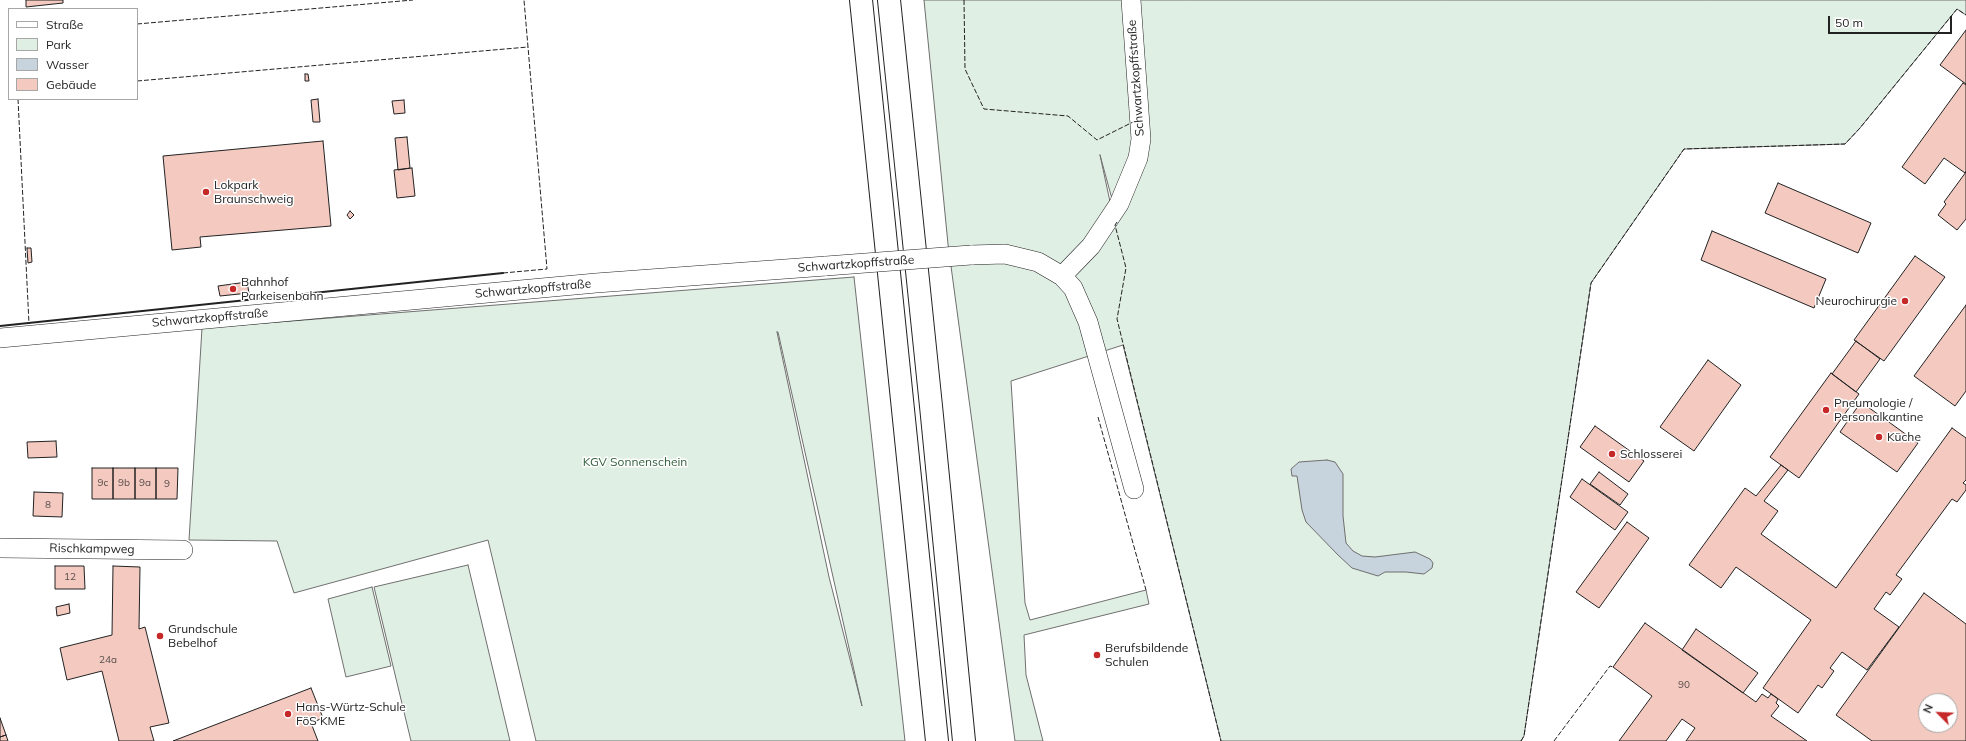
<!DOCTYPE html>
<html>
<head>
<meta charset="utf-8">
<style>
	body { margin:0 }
	#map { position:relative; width:1966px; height:741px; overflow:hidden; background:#fff; font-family:Mulish,sans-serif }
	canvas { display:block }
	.legend { position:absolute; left:8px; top:8px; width:130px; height:92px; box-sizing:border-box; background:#fff; border:1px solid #a7a7a7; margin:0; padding:5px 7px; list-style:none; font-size:12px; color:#222 }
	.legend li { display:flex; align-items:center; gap:8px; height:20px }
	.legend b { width:20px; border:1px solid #a7a7a7 }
	.north { position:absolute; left:1918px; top:693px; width:40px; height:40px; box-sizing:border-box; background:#fff; border:1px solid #a7a7a7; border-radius:50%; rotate:294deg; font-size:11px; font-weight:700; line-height:16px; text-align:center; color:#222 }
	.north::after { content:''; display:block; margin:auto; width:14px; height:18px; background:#c62828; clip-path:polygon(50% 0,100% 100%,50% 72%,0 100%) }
	.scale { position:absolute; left:1828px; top:16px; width:124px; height:18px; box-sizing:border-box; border:2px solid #222; border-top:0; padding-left:5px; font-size:12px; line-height:14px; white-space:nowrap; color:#222; -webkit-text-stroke:3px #fff; paint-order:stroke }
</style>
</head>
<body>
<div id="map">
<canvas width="1966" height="741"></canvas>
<ul class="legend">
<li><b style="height:5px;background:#fff"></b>Straße</li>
<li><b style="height:11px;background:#e0efe3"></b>Park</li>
<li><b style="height:11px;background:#c7d3dd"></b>Wasser</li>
<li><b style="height:11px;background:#f3c9c0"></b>Gebäude</li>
</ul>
<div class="north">N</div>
<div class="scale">50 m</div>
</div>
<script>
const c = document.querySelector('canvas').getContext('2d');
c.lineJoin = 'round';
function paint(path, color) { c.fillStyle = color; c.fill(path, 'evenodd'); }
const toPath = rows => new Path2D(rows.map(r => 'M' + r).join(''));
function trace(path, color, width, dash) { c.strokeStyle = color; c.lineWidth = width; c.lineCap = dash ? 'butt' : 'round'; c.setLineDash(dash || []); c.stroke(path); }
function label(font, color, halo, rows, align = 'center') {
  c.font = font + ' Mulish,sans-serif'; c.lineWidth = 3; c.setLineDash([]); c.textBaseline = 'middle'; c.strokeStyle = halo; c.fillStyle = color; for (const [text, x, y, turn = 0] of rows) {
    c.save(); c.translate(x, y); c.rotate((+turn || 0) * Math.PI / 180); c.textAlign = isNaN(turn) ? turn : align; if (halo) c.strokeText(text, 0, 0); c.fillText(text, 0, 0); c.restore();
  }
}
const green = toPath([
	[924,0,1966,0,1966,15,1957,9,1860,128,1845,144,1684,149,1591,283,1524,736,1521,741,1221,741,1123,345,1011,381,1025,603,1030,620,1146,590,1149,604,1024,635,1026,675,1043,741,1015,741,948,244,924,0],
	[1100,155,1118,221,1115,225,1100,155],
	[854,277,905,741,536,741,488,540,294,593,277,541,189,540,202,328,854,277],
	[777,332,778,332,862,706,829,577,777,332],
	[468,565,510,741,411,741,374,587,468,565],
	[372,587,391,666,346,677,328,599,372,587]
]);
const water = toPath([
	[1327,460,1335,462,1343,474,1343,516,1346,543,1353,551,1362,556,1375,557,1415,552,1430,559,1433,563,1432,568,1424,574,1406,572,1385,572,1378,576,1352,568,1338,555,1306,522,1302,510,1297,476,1292,476,1291,469,1299,462,1327,460]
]);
const building = toPath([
	[26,0,63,0,63,3,26,7,26,0],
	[1966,30,1966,84,1940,65,1966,30],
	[305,74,308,74,309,81,305,81,305,74],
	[1963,83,1966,85,1966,171,1965,173,1944,158,1925,184,1902,167,1963,83],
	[318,99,320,122,313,122,311,100,318,99],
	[404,100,405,113,394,114,392,101,404,100],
	[407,137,410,168,398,170,395,138,407,137],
	[323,141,331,226,200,237,201,247,172,250,163,156,323,141],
	[412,168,415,196,397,198,394,170,412,168],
	[1966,172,1966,219,1957,230,1938,215,1946,204,1944,202,1966,172],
	[1778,183,1871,223,1858,253,1765,213,1778,183],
	[350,211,354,215,350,219,347,215,350,211],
	[1712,231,1826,279,1814,308,1701,260,1712,231],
	[27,248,31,248,32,262,28,263,27,248],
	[1915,256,1945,277,1884,361,1854,340,1915,256],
	[247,282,249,293,220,296,218,286,247,282],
	[1966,305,1966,391,1955,406,1914,376,1966,305],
	[1856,341,1880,359,1856,392,1832,374,1856,341],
	[1708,360,1741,385,1694,451,1660,427,1708,360],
	[1831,373,1859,394,1799,478,1770,457,1831,373],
	[1861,402,1918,443,1897,472,1840,432,1861,402],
	[1595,426,1644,461,1629,482,1580,447,1595,426],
	[1952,428,1966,438,1966,480,1963,483,1966,485,1966,490,1957,502,1952,499,1896,575,1902,579,1890,595,1886,592,1874,609,1899,627,1867,670,1842,652,1830,668,1834,671,1822,688,1818,685,1798,713,1763,688,1811,620,1736,567,1721,588,1689,565,1745,488,1756,496,1781,465,1788,470,1764,501,1778,511,1761,534,1836,588,1952,428],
	[56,441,57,457,28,458,27,442,56,441],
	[92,468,113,468,113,499,92,499,92,468],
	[113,468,135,468,135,499,113,499,113,468],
	[135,468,156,468,156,499,135,499,135,468],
	[156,468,178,468,177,499,156,499,156,468],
	[1599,472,1628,494,1620,505,1590,484,1599,472],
	[1582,479,1628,512,1615,530,1570,497,1582,479],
	[34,492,63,493,62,517,33,516,34,492],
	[1627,522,1649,538,1599,608,1576,592,1627,522],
	[55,566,84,566,85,589,55,589,55,566],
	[113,566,140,567,139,629,145,627,169,723,150,727,154,741,119,741,102,671,67,680,60,648,112,635,113,566],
	[1924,593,1966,624,1966,741,1872,741,1836,715,1924,593],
	[1926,701,1950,701,1950,725,1926,725,1926,701],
	[69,604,70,613,57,616,56,607,69,604],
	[1645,623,1756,702,1762,694,1768,698,1771,694,1778,699,1776,703,1779,706,1771,716,1807,741,1686,741,1695,728,1682,719,1666,741,1619,741,1652,696,1613,667,1645,623],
	[1696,629,1758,673,1743,693,1682,650,1696,629],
	[311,688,323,718,311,723,318,741,173,741,311,688],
	[0,718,6,735,0,737,0,718],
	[6,735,8,741,0,741,0,737,6,735]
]);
const minor = toPath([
	[971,255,1005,254,1038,262,1062,276,1073,288,1088,322,1134,489],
	[1062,276,1091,246,1119,204,1138,158,1141,139,1131,0],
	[0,338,596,283,826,266],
	[0,548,183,550]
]);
const highway = toPath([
	[861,0,937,741],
	[889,0,931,406,964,741]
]);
const minorBridge = toPath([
	[826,266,971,255]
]);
const fence = toPath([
	[964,0,965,69,984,109,1068,116,1097,140,1133,122],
	[137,24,413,0],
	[137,81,528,47,524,0],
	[18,99,29,324],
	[1117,222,1115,225,1126,268,1117,319,1221,741],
	[503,273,547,269,528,47],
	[1098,417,1146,590],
	[1521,741,1524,736,1591,283,1684,149,1845,144,1860,128,1957,9,1966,15],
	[1554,741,1610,666,1613,667]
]);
const wall = toPath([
	[0,326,503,273]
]);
const markers = [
	[206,192,4,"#c62828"],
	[233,289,4,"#c62828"],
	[1905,301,4,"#c62828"],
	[1826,410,4,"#c62828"],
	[1879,437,4,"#c62828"],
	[1612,454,4,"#c62828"],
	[160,636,4,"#c62828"],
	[1097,655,4,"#c62828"],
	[288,714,4,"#c62828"]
];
const numberNames = [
	["9c",103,483],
	["9b",124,483],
	["9a",145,483],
	["9",167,484],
	["8",48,505],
	["12",70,577],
	["24a",108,660],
	["90",1684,685]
];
const streetNames = [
	["Schwartzkopffstraße",1136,78,-94],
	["Schwartzkopffstraße",856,264,-4],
	["Schwartzkopffstraße",533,289,-5],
	["Schwartzkopffstraße",210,318,-5],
	["Rischkampweg",92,549,1]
];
const poiNames = [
	["Lokpark",214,185],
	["Braunschweig",214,199],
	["Bahnhof",241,282],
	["Parkeisenbahn",241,296],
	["Neurochirurgie",1897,301,"right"],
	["Pneumologie /",1834,403],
	["Personalkantine",1834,417],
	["Küche",1887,437],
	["Schlosserei",1620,454],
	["Grundschule",168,629],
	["Bebelhof",168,643],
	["Berufsbildende",1105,648],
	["Schulen",1105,662],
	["Hans-Würtz-Schule",296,707],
	["FöS KME",296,721]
];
const parkNames = [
	["KGV Sonnenschein",635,462]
];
paint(green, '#e0efe3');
trace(green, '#6f6f6f', 1);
paint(water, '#c7d3dd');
trace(water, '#6f6f6f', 1);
paint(building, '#f3c9c0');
trace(building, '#222', 1);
trace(minor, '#222', 20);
trace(highway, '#222', 24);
trace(minor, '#fff', 19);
trace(highway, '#fff', 22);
trace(minorBridge, '#222', 20, []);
trace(minorBridge, '#fff', 19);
trace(fence, '#222', 1, [5, 2]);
trace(wall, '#222', 2);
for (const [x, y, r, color] of markers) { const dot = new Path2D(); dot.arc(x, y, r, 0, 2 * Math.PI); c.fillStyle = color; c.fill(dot); trace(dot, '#fff', 1.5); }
label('10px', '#564c4a', null, numberNames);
label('12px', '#222', '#fff', streetNames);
label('12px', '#222', '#fff', poiNames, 'left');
label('12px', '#2f5e38', '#fff', parkNames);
</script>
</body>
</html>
